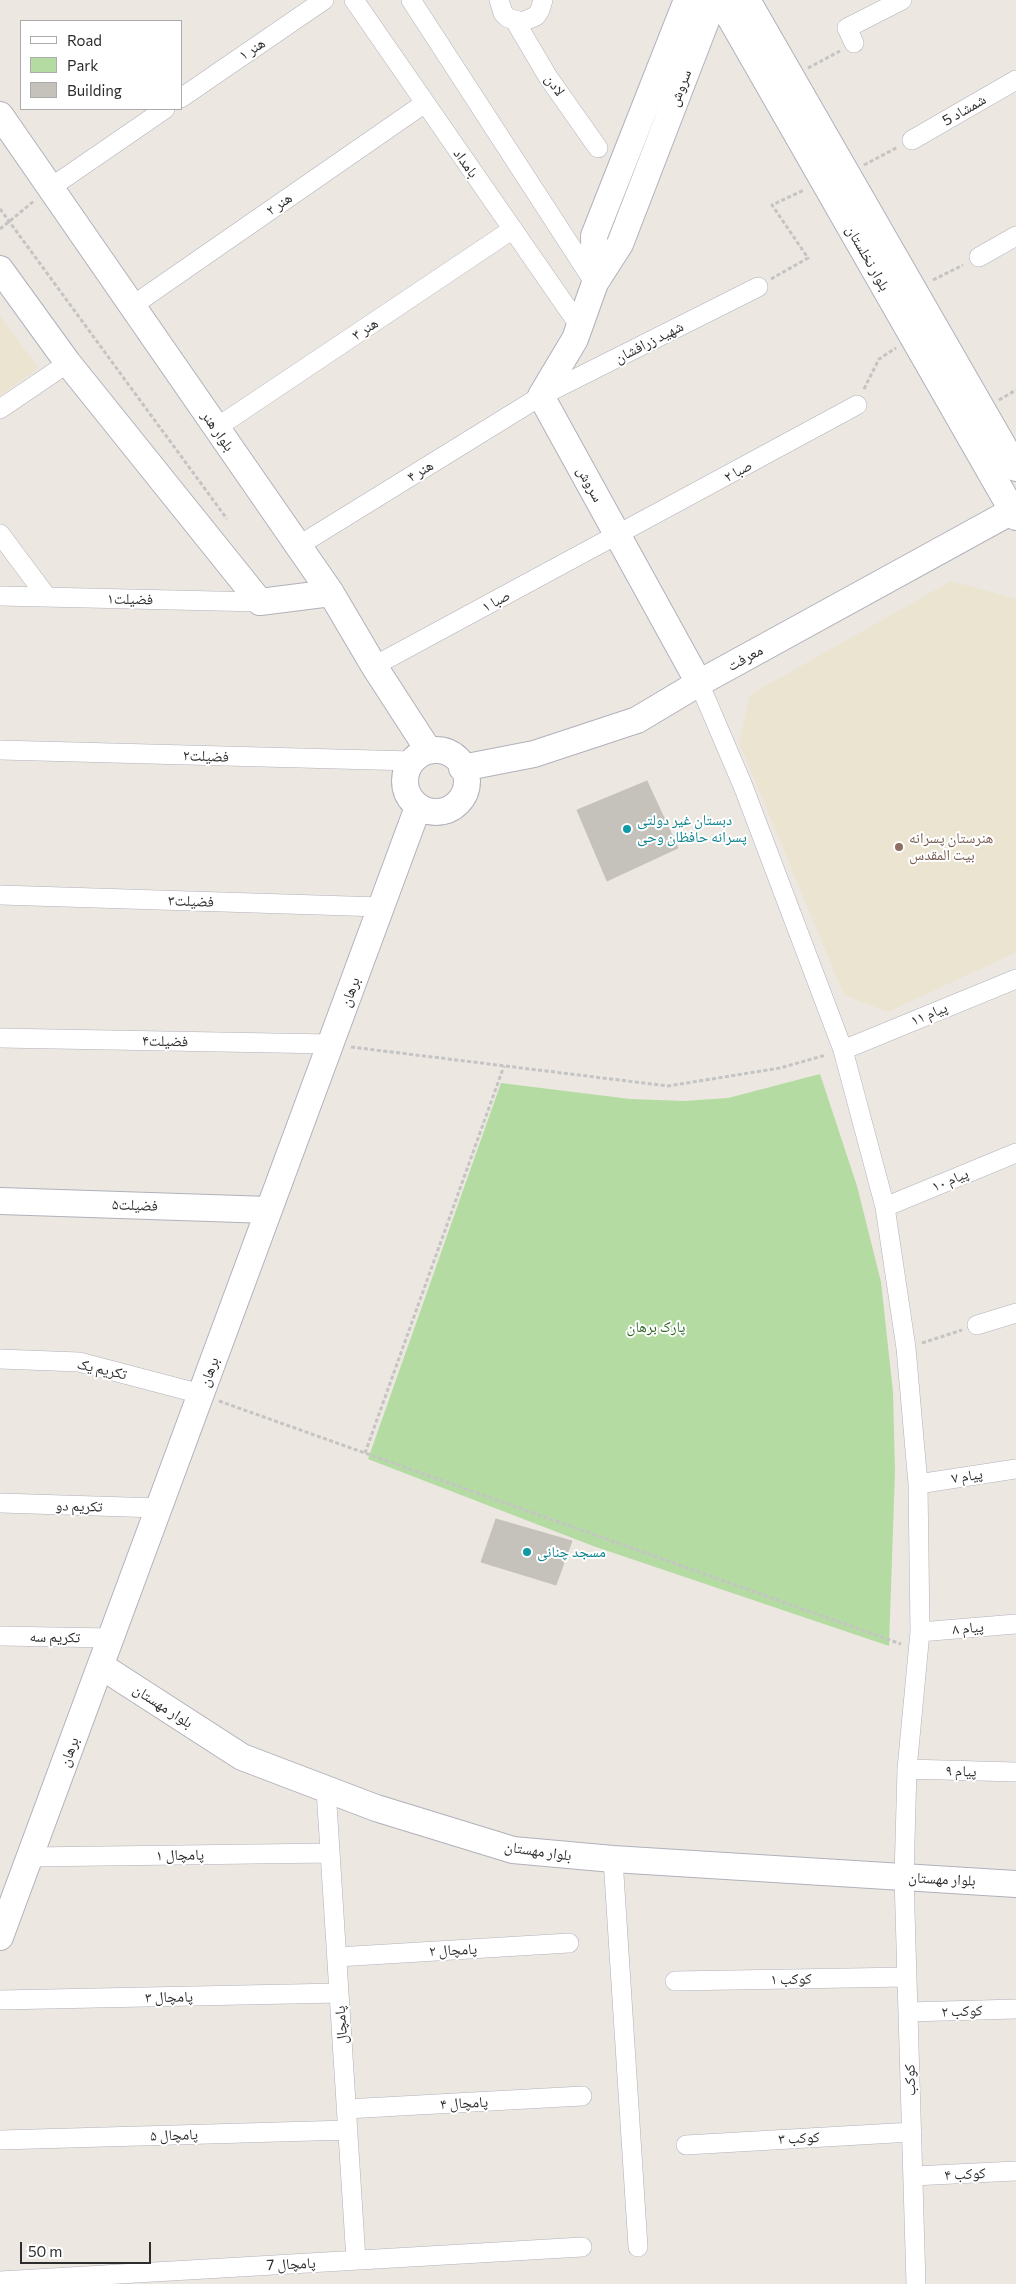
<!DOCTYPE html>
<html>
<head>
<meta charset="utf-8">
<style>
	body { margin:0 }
	#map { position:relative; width:1016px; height:2284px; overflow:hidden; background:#ece7e0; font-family:Commissioner,sans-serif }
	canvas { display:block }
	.legend { position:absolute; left:20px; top:20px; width:162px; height:90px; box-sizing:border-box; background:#fff; border:1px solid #ababab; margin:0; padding:6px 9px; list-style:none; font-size:15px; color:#2c2c2c }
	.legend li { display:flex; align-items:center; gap:10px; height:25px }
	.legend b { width:25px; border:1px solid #ababab }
	.scale { position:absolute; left:20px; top:2242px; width:131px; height:22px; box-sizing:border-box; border:2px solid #2c2c2c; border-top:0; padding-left:6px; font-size:15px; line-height:18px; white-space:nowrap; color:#2c2c2c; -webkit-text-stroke:4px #fff; paint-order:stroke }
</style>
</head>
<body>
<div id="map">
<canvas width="1016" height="2284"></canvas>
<ul class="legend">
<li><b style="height:6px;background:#fff"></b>Road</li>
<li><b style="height:14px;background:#b4dca2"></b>Park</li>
<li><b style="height:14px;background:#c5c1bb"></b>Building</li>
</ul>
<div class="scale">50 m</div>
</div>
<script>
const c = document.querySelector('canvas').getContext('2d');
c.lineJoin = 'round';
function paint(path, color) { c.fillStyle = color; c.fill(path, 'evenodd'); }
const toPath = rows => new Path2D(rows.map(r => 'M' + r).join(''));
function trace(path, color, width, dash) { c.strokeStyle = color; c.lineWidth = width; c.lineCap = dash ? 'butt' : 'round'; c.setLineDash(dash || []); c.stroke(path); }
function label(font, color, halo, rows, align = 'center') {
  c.font = font + ' Commissioner,"Noto Naskh Arabic",sans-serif'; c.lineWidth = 4; c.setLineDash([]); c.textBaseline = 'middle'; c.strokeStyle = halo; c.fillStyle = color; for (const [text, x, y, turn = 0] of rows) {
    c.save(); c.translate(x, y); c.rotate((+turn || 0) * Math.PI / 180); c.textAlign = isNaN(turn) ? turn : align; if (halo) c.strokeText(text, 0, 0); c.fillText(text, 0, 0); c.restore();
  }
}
const education = toPath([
	[0,316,38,368,0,396],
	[951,581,1016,599,1016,952,888,1012,844,995,739,742,750,695]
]);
const green = toPath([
	[820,1074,857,1186,881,1282,893,1392,895,1472,889,1646,593,1546,368,1459,501,1083,630,1099,684,1101,728,1098]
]);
const building = toPath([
	[647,781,678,848,607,881,577,810,647,781],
	[496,1519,572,1541,556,1585,481,1562,496,1519]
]);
const path = toPath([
	[808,68,840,51],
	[864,165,898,147],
	[0,209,227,519],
	[0,229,34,201],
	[771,279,808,258,772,205,804,190],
	[933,280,963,265],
	[864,389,879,359,896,348],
	[999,400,1016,390],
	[351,1047,668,1086,780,1068,826,1055],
	[922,1343,962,1330],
	[219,1401,901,1644],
	[365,1453,504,1066]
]);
const street = toPath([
	[354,0,579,325],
	[411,0,594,282],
	[499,0,503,13,508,18,522,22,536,16,540,10,543,0],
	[515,21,548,77,598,148],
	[854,43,847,28,902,0],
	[181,98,324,0],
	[912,140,1016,80],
	[50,188,165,109],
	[979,257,1016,236],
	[132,306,425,103],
	[0,409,68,363],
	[216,428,513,229],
	[0,534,47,597],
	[298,546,541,396,758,287],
	[0,596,260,602],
	[374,666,857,405],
	[699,683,743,786,843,1050,885,1207,906,1348,918,1484,920,1632,907,1769,904,1877,916,2284],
	[0,750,412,761],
	[0,895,381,907],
	[0,1038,330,1044],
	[843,1050,1016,979],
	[885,1207,1016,1153],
	[977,1325,1016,1313],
	[0,1359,79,1362,201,1394],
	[918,1484,1016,1469],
	[0,1503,159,1508],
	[920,1632,1016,1624],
	[0,1636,111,1638],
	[907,1769,1016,1772],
	[326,1789,356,2260],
	[30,1857,330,1853],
	[613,1859,638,2247],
	[337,1957,569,1943],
	[675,1981,907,1977],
	[0,2000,339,1993],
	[908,2012,1016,2009],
	[346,2109,582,2096],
	[0,2140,348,2130],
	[686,2145,912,2132],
	[913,2176,1016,2171],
	[0,2281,582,2247]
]);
const secondary = toPath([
	[720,0,1016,517],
	[747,0,1016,468],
	[0,115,331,593,374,666,429,751],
	[0,269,68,363,260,602,331,593],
	[595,283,594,236,687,0],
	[699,683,541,396,575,339,595,283,620,244,714,0],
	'405 781a31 31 0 1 1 62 0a31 31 0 1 1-62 0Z',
	[462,768,534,754,637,720,699,683,1016,509],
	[0,1201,269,1210],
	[101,1666,242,1757,376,1808,513,1850,613,1859,1016,1884],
	[0,1937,418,807]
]);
const markers = [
	[627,829,5,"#0f9aa8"],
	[899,847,5,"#8d6e63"],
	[527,1552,5,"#0f9aa8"]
];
const streetNames = [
	["هنر ۱",252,49,-34],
	["لادن",555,85,55],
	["سروش",680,88,-69],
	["شمشاد 5",964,110,-30],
	["بامداد",466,163,55],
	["هنر ۲",279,204,-35],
	["بلوار نخلستان",868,258,60],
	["هنر ۳",365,329,-34],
	["شهید زرافشان",649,342,-27],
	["بلوار هنر",218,431,55],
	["هنر ۴",420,471,-32],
	["صبا ۲",738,471,-29],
	["سروش",590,484,61],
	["فضیلت۱",130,599,1],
	["صبا ۱",496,601,-29],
	["معرفت",745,658,-29],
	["فضیلت۲",206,756,2],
	["فضیلت۳",191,901,2],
	["برهان",350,992,-70],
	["پیام ۱۱",929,1014,-23],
	["فضیلت۴",165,1041,1],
	["پیام ۱۰",950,1180,-23],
	["فضیلت۵",135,1205,2],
	["تکریم یک",102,1369,13],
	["برهان",209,1372,-70],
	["پیام ۷",967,1476,-9],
	["تکریم دو",79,1506,2],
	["پیام ۸",968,1628,-5],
	["تکریم سه",55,1637,1],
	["بلوار مهستان",163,1706,33],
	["برهان",69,1752,-70],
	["پیام ۹",961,1771,2],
	["بلوار مهستان",538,1851,8],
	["پامچال ۱",180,1855,-1],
	["بلوار مهستان",942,1879,3],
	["پامچال ۲",453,1950,-3],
	["کوکب ۱",791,1979,-1],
	["پامچال ۳",169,1997,-1],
	["کوکب ۲",962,2011,-2],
	["پامچال",341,2025,-94],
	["کوکب",910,2080,-92],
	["پامچال ۴",464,2103,-3],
	["پامچال ۵",174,2135,-2],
	["کوکب ۳",799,2138,-3],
	["کوکب ۴",965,2174,-3],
	["پامچال 7",291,2264,-3]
];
const cultureNames = [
	["دبستان غیر دولتی",637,820],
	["پسرانه حافظان وحی",637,837],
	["مسجد چنانی",537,1552]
];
const educationNames = [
	["هنرستان پسرانه",909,838],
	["بیت المقدس",909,855]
];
const parkNames = [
	["پارک برهان",656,1327]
];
paint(education, '#ebe4d1');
paint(green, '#b4dca2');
paint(building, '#c5c1bb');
trace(building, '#c7c3b9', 1);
trace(street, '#b0b1bb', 20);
trace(secondary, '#b0b1bb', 28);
trace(path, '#c4c4c4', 3, [4, 2.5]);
trace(street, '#fff', 19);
trace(secondary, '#fff', 26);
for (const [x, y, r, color] of markers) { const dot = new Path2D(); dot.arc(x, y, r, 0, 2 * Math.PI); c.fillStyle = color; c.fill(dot); trace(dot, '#fff', 2); }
label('15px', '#2c2c2c', '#fff', streetNames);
label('15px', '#0d838f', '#fff', cultureNames, 'left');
label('15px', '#785e54', '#fff', educationNames, 'left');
label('15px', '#2d6222', '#fff', parkNames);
</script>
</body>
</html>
